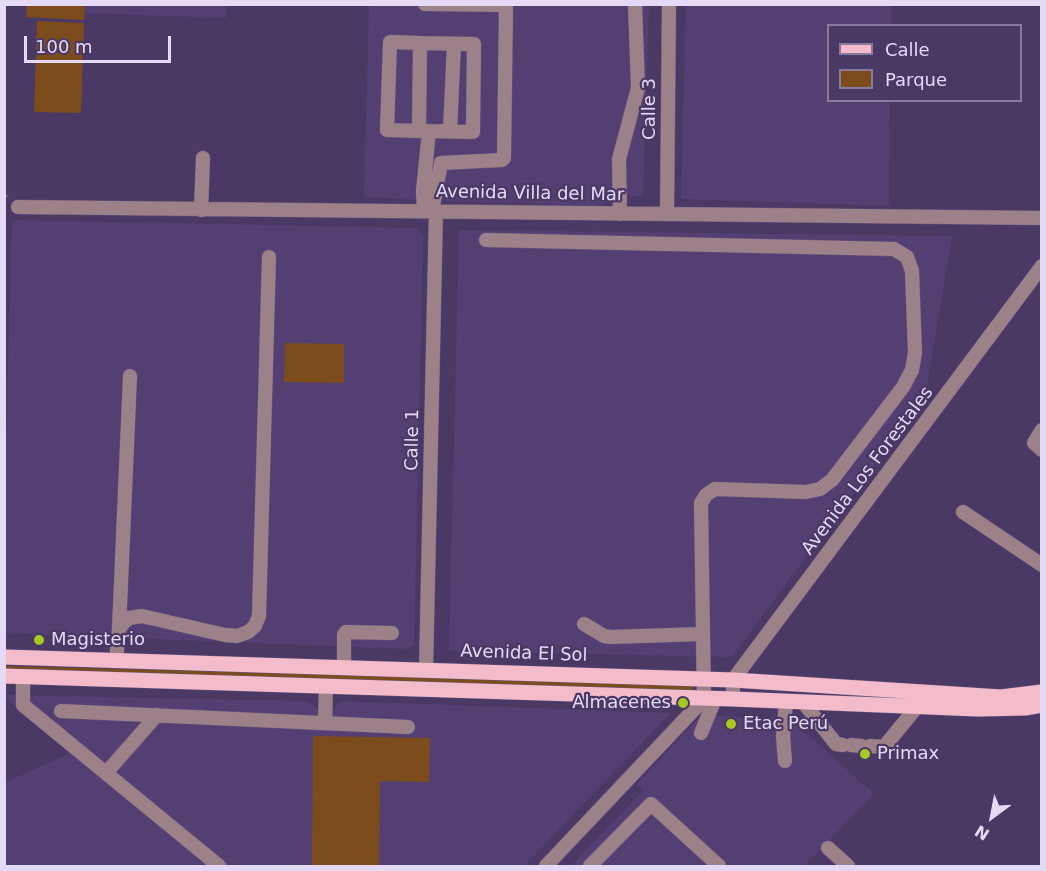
<!DOCTYPE html>
<meta charset="utf-8">
<style>
body{margin:0}
#map{position:relative;width:1046px;height:871px;overflow:hidden;background:#4a3865;font-family:"DejaVu Sans",sans-serif}
canvas{display:block}
.frame{position:absolute;inset:0;border:6px solid #e4daf6;pointer-events:none}
.legend{position:absolute;left:827px;top:24px;width:195px;height:78px;box-sizing:border-box;background:#4a3865;border:2px solid #88799f;margin:0;padding:8px 10px;list-style:none;font-size:18px;color:#e4daf6}
.legend li{display:flex;align-items:center;gap:12px;height:30px}
.legend b{width:30px;border:2px solid #88799f}
.north{position:absolute;left:962px;top:787px;width:60px;height:60px;-webkit-text-stroke:4px #4a3865;paint-order:stroke;rotate:212deg;font-size:16px;font-weight:700;line-height:24px;text-align:center;color:#e4daf6}
.north::after{content:'';display:block;margin:auto;width:21px;height:27px;background:#e4daf6;clip-path:polygon(50% 0,100% 100%,50% 72%,0 100%)}
.scale{position:absolute;left:24px;top:36px;width:147px;height:27px;box-sizing:border-box;border:3px solid #e4daf6;border-top:0;padding-left:8px;font-size:18px;line-height:21px;white-space:nowrap;color:#e4daf6;-webkit-text-stroke:4px #4a3865;paint-order:stroke}
</style>
<div id="map">
<canvas width="1046" height="871"></canvas>
<div class="frame"></div>
<ul class="legend">
<li><b style="height:8px;background:#f4bccb"></b>Calle</li>
<li><b style="height:16px;background:#7d4c1d"></b>Parque</li>
</ul>
<div class="north">N</div>
<div class="scale">100 m</div>
</div>
<script>
const g = document.querySelector('canvas').getContext('2d');
g.lineJoin = 'round';
function fillPath(path, color) { g.fillStyle = color; g.fill(path, 'evenodd'); }
const poly = rows => new Path2D(rows.map(r => 'M' + r).join(''));
function trace(path, color, width, dash) { g.strokeStyle = color; g.lineWidth = width; g.lineCap = dash ? 'butt' : 'round'; g.setLineDash(dash || []); g.stroke(path); }
function write(font, color, halo, rows, align = 'center') {
  g.font = font + ' "DejaVu Sans",sans-serif'; g.lineWidth = 4.5; g.setLineDash([]); g.textBaseline = 'middle'; g.strokeStyle = halo; g.fillStyle = color; for (const [text, x, y, turn = 0] of rows) {
    g.save(); g.translate(x, y); g.rotate((+turn || 0) * Math.PI / 180); g.textAlign = isNaN(turn) ? turn : align; if (halo) g.strokeText(text, 0, 0); g.fillText(text, 0, 0); g.restore();
  }
}
const built = poly([
 [85,5,226,5,226,18,85,13],
 [369,5,649,5,643,196,613,197,599,206,442,201,437,196,418,200,364,197],
 [686,5,891,5,891,25,828,26,828,100,890,101,889,206,681,199],
 [12,220,417,228,423,236,414,645,405,649,5,633,5,482],
 [459,230,952,236,925,396,732,657,449,651],
 [5,695,306,701,317,708,333,709,342,701,671,713,524,866,5,866,4,783,70,753,5,697],
 [704,712,717,716,789,718,874,794,804,866,571,866,643,790,637,784]
]);
const green = poly([
 [27,5,85,5,84,20,26,17],
 [37,21,84,23,81,113,34,112],
 [285,343,344,344,344,383,284,382],
 [5,666,692,684,694,688,690,691,5,673],
 [313,736,430,738,429,782,380,781,379,866,312,865]
]);
const path = poly([
 [4,194,10,199]
]);
const minor = poly([
 [425,4,503,5,506,8,504,158,502,160,441,163,432,211],
 [419,131,420,43,474,44,473,132,429,131,419,131,387,130,390,42,420,43],
 [450,131,454,44],
 [18,207,1042,218],
 [201,210,203,158],
 [424,211,423,191,429,131],
 [620,214,619,159,638,88,635,4],
 [667,214,669,4],
 [486,240,894,249,907,257,912,271,915,353,912,370,903,387,832,480,820,489,806,492,715,489,706,495,701,503,704,699,546,866],
 [1042,430,1034,443,1042,450],
 [963,512,1042,565],
 [584,624,604,636,611,637,702,634],
 [119,629,130,376],
 [116,661,119,629,123,623,129,618,142,616,225,635,237,636,248,632,255,626,259,616,269,257],
 [344,667,344,635,346,632,392,633],
 [426,670,436,211],
 [23,677,23,705,219,866],
 [733,699,733,680,1042,266],
 [803,702,836,744,843,745],
 [61,711,408,727],
 [325,723,326,686],
 [701,733,715,699],
 [851,745,861,746],
 [870,746,884,747,916,708],
 [785,761,783,736,786,702],
 [106,773,157,715],
 [828,848,848,866],
 [590,866,651,804,719,866]
]);
const major = poly([
 [4,657,733,680,1001,697,1042,692],
 [4,676,733,699,978,709,1025,708,1042,705]
]);
const markers = [
 [39,640,6,"#a6c820"],
 [683,703,6,"#a6c820"],
 [731,724,6,"#a6c820"],
 [865,754,6,"#a6c820"]
];
const streetNames = [
 ["Calle 3",650,109,-90],
 ["Avenida Villa del Mar",530,194,1],
 ["Calle 1",413,440,-89],
 ["Avenida Los Forestales",868,471,-53],
 ["Avenida El Sol",524,654,2]
];
const poiNames = [
 ["Magisterio",51,640],
 ["Almacenes",671,703,"right"],
 ["Etac Perú",743,724],
 ["Primax",877,754]
];
fillPath(built, '#543f73');
fillPath(green, '#7d4c1d');
trace(minor, '#66557f', 15);
trace(major, '#66557f', 16);
trace(path, '#83739a', 1.5, [4.5, 3]);
trace(minor, '#9c8188', 14);
trace(major, '#f4bccb', 15);
for (const [x, y, r, color] of markers) { const dot = new Path2D(); dot.arc(x, y, r, 0, 2 * Math.PI); g.fillStyle = color; g.fill(dot); trace(dot, '#4a3865', 2); }
write('18px', '#e4daf6', '#4a3865', streetNames);
write('18px', '#e4daf6', '#4a3865', poiNames, 'left');
</script>
